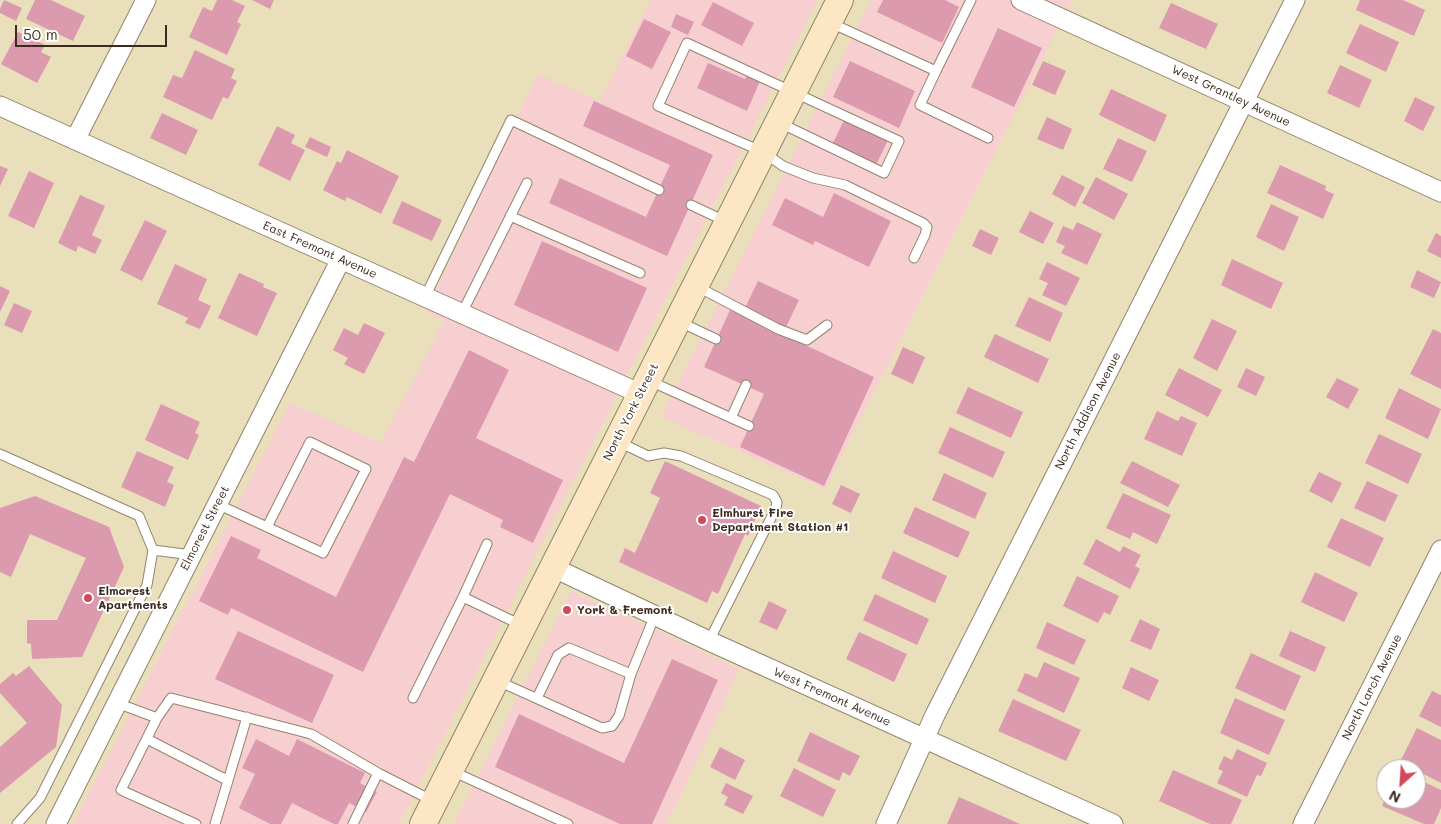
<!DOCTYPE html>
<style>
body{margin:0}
#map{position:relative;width:1441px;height:824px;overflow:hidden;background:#e9dfbb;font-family:Mali,sans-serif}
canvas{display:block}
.north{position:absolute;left:1376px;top:759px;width:50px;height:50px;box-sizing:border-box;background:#fff;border:1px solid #b1aaa5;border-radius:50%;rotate:206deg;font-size:14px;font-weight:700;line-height:20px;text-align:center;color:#3b2a1e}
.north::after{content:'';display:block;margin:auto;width:18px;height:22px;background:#d1495b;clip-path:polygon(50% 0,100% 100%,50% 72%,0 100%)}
.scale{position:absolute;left:15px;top:25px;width:152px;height:22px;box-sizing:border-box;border:2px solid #3b2a1e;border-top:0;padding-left:6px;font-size:15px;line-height:18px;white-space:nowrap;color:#3b2a1e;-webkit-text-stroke:4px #fff;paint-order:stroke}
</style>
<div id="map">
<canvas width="1441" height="824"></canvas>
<div class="north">N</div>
<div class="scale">50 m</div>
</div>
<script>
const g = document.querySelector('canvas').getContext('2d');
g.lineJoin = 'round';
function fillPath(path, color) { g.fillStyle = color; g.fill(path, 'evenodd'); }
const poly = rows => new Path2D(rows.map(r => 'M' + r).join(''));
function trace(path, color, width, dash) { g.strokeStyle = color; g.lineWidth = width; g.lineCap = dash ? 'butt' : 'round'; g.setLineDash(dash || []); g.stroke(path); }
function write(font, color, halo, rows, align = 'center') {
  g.font = font + ' Mali,sans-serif'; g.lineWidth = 4; g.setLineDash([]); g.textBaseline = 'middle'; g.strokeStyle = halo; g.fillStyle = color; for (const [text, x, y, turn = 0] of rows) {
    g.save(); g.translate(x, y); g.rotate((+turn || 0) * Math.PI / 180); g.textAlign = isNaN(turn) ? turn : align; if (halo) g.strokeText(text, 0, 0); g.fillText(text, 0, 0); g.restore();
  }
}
const built = poly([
 [651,0,818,0,399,824,73,824,290,403,381,443,444,321,426,312,538,74,600,102],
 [871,0,1072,0,825,489,661,417],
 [571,591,740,669,667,824,454,824]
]);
const building = poly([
 [4,0,22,8,16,21,0,13,0,9],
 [35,0,51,0,85,16,73,41,26,19],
 [217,0,232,0,245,6,237,22,241,24,227,55,189,37,203,7,212,11],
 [252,0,274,0,270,9],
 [883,0,945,0,959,7,942,43,877,12],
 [1360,0,1403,0,1425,10,1414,36,1356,10],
 [713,2,754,23,742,46,701,25],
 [1171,3,1218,24,1206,49,1159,28],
 [676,14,694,22,688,35,671,27],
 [644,19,671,32,652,69,626,56],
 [1360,24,1399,42,1386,72,1346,53],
 [998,28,1042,48,1014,107,971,87],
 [18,32,45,45,41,52,51,57,37,83,1,64],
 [195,50,235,69,231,78,237,81,228,99,223,97,212,120,163,97,173,75,182,78],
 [850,61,915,91,899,128,833,97],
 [1043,61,1066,71,1055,95,1032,85],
 [708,63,745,79,747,75,760,81,747,111,697,88],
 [1340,65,1372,80,1359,108,1327,93],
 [1111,89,1167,115,1155,142,1099,115],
 [1415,97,1435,107,1423,131,1404,121],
 [594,101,713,155,667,256,549,203,560,178,646,217,670,165,583,126],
 [162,113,198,130,186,155,150,138],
 [1047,117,1072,129,1063,150,1037,139],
 [845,118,888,140,876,165,833,143],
 [277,126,295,135,291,143,305,150,290,181,258,165],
 [310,137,331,147,327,157,305,147],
 [1118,138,1147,151,1132,182,1103,169],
 [347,150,399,176,381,214,347,197,345,201,323,190,337,161,341,163],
 [1280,165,1326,186,1325,190,1334,194,1323,219,1267,193],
 [0,166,8,169,0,186],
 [29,171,54,183,34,228,8,216],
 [1062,175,1085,187,1075,207,1052,194],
 [1096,177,1128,194,1114,220,1082,203],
 [834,193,891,221,869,267,815,241,813,245,772,225,785,198,823,217],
 [80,195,105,206,92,235,102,240,95,254,78,246,76,252,58,243],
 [402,201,442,220,432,241,392,223],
 [1271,204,1299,217,1284,251,1256,237],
 [1030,211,1054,223,1043,244,1019,232],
 [145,220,167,231,142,281,120,270],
 [1077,222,1102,234,1087,265,1061,253,1065,246,1056,242,1063,226,1073,230],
 [980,229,999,238,991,255,972,246],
 [1436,233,1441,236,1441,258,1427,251],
 [542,241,647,288,618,352,514,305],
 [1232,259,1283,283,1271,309,1221,285],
 [1047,262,1080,278,1066,306,1042,295,1048,283,1039,279],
 [175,264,207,279,198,300,211,306,200,329,185,323,188,318,157,304],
 [1417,270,1441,282,1434,298,1410,287],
 [239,273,264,284,263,287,277,293,257,336,218,318],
 [758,281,799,300,785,329,744,310],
 [0,286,10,291,0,312],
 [1029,297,1063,313,1050,342,1015,326],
 [14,303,32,311,22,333,4,325],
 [730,310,874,377,824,486,740,447,764,394,704,367],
 [1212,319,1237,331,1217,371,1193,358],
 [364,323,385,333,364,374,344,364,348,358,333,350,344,328,358,335],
 [1433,329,1441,333,1441,389,1410,374],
 [995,334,1049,359,1038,383,984,357],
 [903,347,925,357,913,384,891,374],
 [469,350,509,370,476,438,563,480,533,543,500,527,503,520,450,494,363,672,231,608,228,615,199,601,231,536,261,550,257,558,336,597,404,457,414,462],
 [1179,368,1222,390,1208,417,1165,395],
 [1246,368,1265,377,1256,396,1237,387],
 [1337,378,1359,389,1348,409,1326,397],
 [968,387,1023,412,1011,438,956,413],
 [1399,388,1441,409,1428,439,1385,418],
 [161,404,200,422,195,433,199,435,188,460,145,440],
 [1157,411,1178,421,1181,416,1197,423,1182,456,1144,439],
 [950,427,1005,452,993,478,938,453],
 [1379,434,1422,454,1408,484,1365,463],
 [137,451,174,467,167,482,174,485,165,507,121,487],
 [665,461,761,506,748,536,745,534,718,594,712,591,707,603,619,562,625,548,635,553,660,498,650,493],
 [1132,461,1180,485,1168,507,1120,483],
 [1319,472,1342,483,1332,503,1309,491],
 [944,473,987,493,975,519,932,500],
 [1367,481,1398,495,1385,522,1354,508],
 [841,485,860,494,851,513,832,504],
 [1123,493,1171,515,1157,544,1133,532,1130,539,1106,528],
 [35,496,109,527,124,567,82,657,32,659,31,644,27,643,27,620,57,620,86,558,30,534,11,577,0,572,0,508],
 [915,507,970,532,958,558,903,533],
 [1341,518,1384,538,1370,567,1327,547],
 [1096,539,1120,552,1123,546,1141,555,1135,566,1140,569,1130,589,1083,564],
 [893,551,947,576,935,603,881,578],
 [1315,572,1358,593,1344,622,1301,602],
 [1077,576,1119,596,1110,615,1104,612,1098,623,1063,606],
 [875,594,929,619,917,645,863,620],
 [769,601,787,610,777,630,759,622],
 [1140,619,1160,629,1151,650,1130,641],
 [1047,622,1086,640,1074,665,1036,648],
 [238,631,334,675,312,723,215,679],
 [1290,631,1326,647,1315,672,1279,656],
 [859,632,907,654,894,682,846,659],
 [1251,653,1301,676,1285,711,1235,688],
 [672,659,718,680,652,824,620,824,495,767,519,714,624,763],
 [1044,662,1080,678,1064,713,1017,691,1025,673,1037,678],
 [29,666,62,705,56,747,0,793,0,747,27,723,0,693,0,684,13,673,16,676],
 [1131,667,1159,680,1149,701,1122,688],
 [1432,691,1441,695,1441,727,1419,716],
 [1235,698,1285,720,1269,755,1220,733],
 [1013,699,1081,730,1066,761,998,731],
 [1417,728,1441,740,1441,783,1416,770,1416,769,1400,762],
 [810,732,860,756,850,776,843,772,839,781,797,761],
 [256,739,289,756,297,739,365,773,360,783,377,792,366,812,349,803,338,824,334,824,292,803,281,824,270,824,239,808,255,774,242,768],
 [720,747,745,760,735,780,710,767],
 [1237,749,1267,763,1261,776,1257,775,1247,797,1217,783,1223,771,1218,769,1224,756,1232,760],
 [794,768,836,790,823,817,780,796],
 [1173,770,1242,800,1231,824,1210,824,1159,801],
 [1416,778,1441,790,1441,808,1434,824,1424,824,1382,806,1385,799,1416,799],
 [726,783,753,796,743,814,724,805,728,797,721,793],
 [959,797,1020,824,947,824]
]);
const lane = poly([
 [831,23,936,71,971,0],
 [936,71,920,105,988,138],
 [780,123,884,173,899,141,687,43,658,106,763,152,783,166,813,178,845,185,923,223,927,227,925,235,914,258],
 [691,205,725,221],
 [510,216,640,273],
 [698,287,778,329,807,340,827,325],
 [425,297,511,120,659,190],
 [462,313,527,183],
 [680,322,716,339],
 [650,381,749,426],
 [731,418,746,385],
 [619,442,648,456,664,453,681,456,773,495,777,502,776,508,709,641],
 [0,454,139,516,153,550,147,585,40,798,17,824],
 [217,504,267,527,323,553,366,469,310,442,267,527],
 [153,550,192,555],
 [463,597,487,544],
 [498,681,602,728,612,726,619,716,631,674,655,615],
 [413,698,463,597,521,625],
 [537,698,558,655,569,648,631,674],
 [117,703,157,718],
 [147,739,227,780],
 [452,771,568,824],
 [196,824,121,790,157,718,171,698,311,734,378,773],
 [215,824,247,717],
 [353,824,378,773,433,801]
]);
const street = poly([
 [1021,0,1441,192],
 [0,106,641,394],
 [75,140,146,0],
 [552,567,709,641,1113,824],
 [56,824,341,259],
 [886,824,935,715,1295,0],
 [1303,824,1441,550]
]);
const secondary = poly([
 [423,824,840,0]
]);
const markers = [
 [702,520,5,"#d1495b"],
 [88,598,5,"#d1495b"],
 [567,610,5,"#d1495b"]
];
const streetNames = [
 ["West Grantley Avenue",1231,96,25],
 ["East Fremont Avenue",320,250,24],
 ["North Addison Avenue",1088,411,-63],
 ["North York Street",631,412,-63],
 ["Elmcrest Street",205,528,-63],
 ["North Larch Avenue",1372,687,-63],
 ["West Fremont Avenue",832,697,24]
];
const poiNames = [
 ["Elmhurst Fire",712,513],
 ["Department Station #1",712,527],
 ["Elmcrest",98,591],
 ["Apartments",98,605],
 ["York & Fremont",577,610]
];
fillPath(built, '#f7cfd1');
fillPath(building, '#dc9aaf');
trace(lane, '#92846c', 11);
trace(street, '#92846c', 21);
trace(secondary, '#92846c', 28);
trace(lane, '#fff', 9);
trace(street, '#fff', 19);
trace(secondary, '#fce6c4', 26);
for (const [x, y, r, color] of markers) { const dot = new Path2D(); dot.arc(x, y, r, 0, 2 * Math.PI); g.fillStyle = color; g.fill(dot); trace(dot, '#fff', 2); }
write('12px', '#3b2a1e', '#fff', streetNames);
write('bold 12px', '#3b2a1e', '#fff', poiNames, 'left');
</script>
